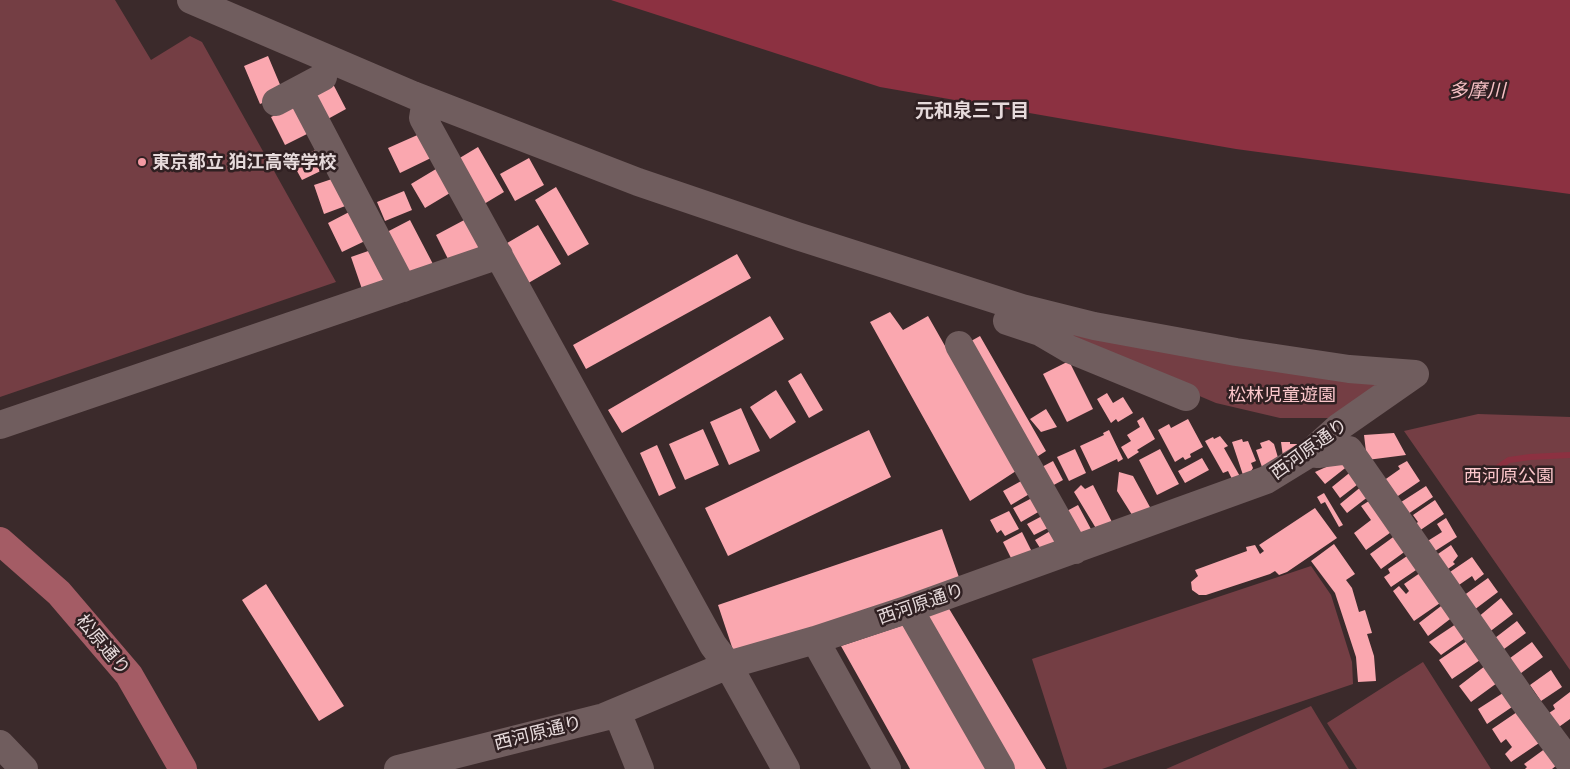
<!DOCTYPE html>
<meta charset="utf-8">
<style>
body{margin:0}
canvas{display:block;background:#3b2a2b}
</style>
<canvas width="1570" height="769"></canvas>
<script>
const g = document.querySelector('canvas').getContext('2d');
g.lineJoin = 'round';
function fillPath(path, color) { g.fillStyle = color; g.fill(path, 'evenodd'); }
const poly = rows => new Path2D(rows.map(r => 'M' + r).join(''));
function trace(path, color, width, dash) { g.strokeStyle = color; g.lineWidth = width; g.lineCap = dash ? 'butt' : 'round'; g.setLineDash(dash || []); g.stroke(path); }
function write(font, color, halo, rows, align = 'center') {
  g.font = font + ' "Golos Text","Noto Sans JP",sans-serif'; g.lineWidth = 5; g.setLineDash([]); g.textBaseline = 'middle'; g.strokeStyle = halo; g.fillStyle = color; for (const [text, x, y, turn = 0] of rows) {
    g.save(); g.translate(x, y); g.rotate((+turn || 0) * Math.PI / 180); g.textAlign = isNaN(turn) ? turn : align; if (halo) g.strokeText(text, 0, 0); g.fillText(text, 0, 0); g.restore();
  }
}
const green = poly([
 [0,0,115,0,151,60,190,36,202,42,336,282,0,397],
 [1051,325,1390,381,1331,418,1280,418,1216,403,1133,368],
 [1478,414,1570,417,1570,670,1404,431],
 [1311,566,1331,595,1352,662,1353,684,1102,769,1067,769,1032,659],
 [1423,662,1491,769,1357,769,1327,723],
 [1311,706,1349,769,1166,769]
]);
const water = poly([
 [611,0,1570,0,1570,194,1236,149,880,87]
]);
const stream = poly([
 [1474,476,1494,470,1509,460,1530,457,1570,455]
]);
const building = poly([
 [268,56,284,94,260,104,244,66],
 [333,84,346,109,326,120,312,95],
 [296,105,309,133,285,145,271,117],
 [422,133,433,157,400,173,388,148],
 [478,147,504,192,484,204,458,159],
 [319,148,329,167,302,180,292,162],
 [529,158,544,185,515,201,500,174],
 [441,166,455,190,425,208,411,184],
 [338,177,348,205,324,214,314,185],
 [556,187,589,244,568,256,535,200],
 [404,191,412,210,385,221,377,202],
 [353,210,367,240,342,252,328,223],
 [468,218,483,245,450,263,436,235],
 [410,220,434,266,409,279,385,233],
 [538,225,561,264,525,285,502,246],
 [374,249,385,281,362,289,351,257],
 [737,254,751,278,586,369,573,345],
 [890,312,903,330,928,316,1016,471,970,501,870,322],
 [770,316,784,339,622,433,608,410],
 [980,336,1046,451,1032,460,964,345],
 [1069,361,1093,409,1067,422,1043,374],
 [801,373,823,410,809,418,788,381],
 [776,390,796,422,770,439,750,407],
 [1107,393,1113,403,1123,397,1133,413,1118,422,1116,419,1111,423,1097,399],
 [741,408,760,451,729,465,710,422],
 [1046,409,1057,427,1041,432,1030,419],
 [1143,417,1155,439,1137,450,1139,452,1128,459,1121,447,1131,441,1127,435,1140,427,1137,421],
 [1188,419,1203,447,1190,454,1191,457,1185,460,1183,457,1175,462,1158,430,1169,424,1171,428],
 [703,429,719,465,685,480,669,444],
 [869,430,891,477,728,556,705,508],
 [1109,430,1123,459,1118,462,1117,459,1092,471,1080,446,1104,435,1103,433],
 [1394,433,1406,455,1367,460,1364,435],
 [1220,436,1228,446,1224,448,1242,480,1234,483,1228,471,1223,473,1205,441,1213,437,1214,439],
 [1242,439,1243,442,1248,441,1256,461,1251,463,1253,468,1250,473,1243,475,1232,442],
 [1269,440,1274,444,1279,461,1262,467,1256,450,1262,448,1260,443],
 [1281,442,1290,442,1290,444,1297,444,1297,451,1283,457],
 [657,445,676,488,659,496,640,453],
 [1075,449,1086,473,1069,481,1057,457],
 [1160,449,1179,484,1157,495,1139,460],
 [1202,458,1209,470,1185,483,1178,471],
 [1344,459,1349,465,1325,484,1315,472],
 [1053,461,1063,480,1050,487,1040,468],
 [1407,461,1420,481,1395,498,1383,481,1400,469,1398,466],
 [1353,470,1362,481,1340,498,1332,487],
 [1119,472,1133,476,1151,509,1134,518,1117,491],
 [1023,480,1031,493,1011,505,1003,491],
 [1081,485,1085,489,1093,485,1113,524,1097,530,1074,492],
 [1362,486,1369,496,1347,513,1340,504],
 [1426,486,1433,497,1405,516,1398,504],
 [1324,493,1343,525,1339,527,1325,502,1321,504,1317,497],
 [1032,498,1040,511,1021,522,1013,508],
 [1372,499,1394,530,1366,550,1354,533,1371,520,1361,506],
 [1435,500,1444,514,1419,531,1414,525,1418,522,1413,515],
 [1078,505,1092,531,1080,538,1065,512],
 [1315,508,1337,538,1287,572,1279,575,1275,571,1270,574,1206,595,1199,595,1192,590,1191,582,1198,576,1195,570,1247,551,1246,547,1255,545,1260,554,1264,551,1259,545],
 [1009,511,1019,529,1005,536,1001,530,997,533,990,520],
 [1044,515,1050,527,1034,535,1027,524],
 [1446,518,1457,537,1432,553,1426,542,1442,532,1437,524],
 [942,529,961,583,736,659,718,605],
 [1052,530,1059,543,1042,551,1035,540],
 [1022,532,1032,552,1013,562,1003,542],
 [1396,535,1407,550,1381,569,1370,554],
 [1334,544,1355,574,1346,580,1352,588,1359,612,1365,610,1372,633,1367,634,1374,656,1376,681,1358,682,1356,657,1335,593,1311,561],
 [1451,545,1458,556,1453,562,1455,564,1445,571,1435,556],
 [1410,554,1419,568,1391,587,1384,577,1390,573,1388,569],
 [1472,557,1484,574,1475,581,1472,576,1456,587,1447,574],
 [1420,573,1443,601,1414,621,1393,591,1399,586,1406,594,1409,591,1404,584],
 [1488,578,1498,592,1474,610,1463,596],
 [266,584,344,706,319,721,242,600],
 [1501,598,1513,614,1488,633,1477,618],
 [945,602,1046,769,1010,769,920,616],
 [1445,603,1454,616,1428,636,1419,623],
 [1517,621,1526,633,1504,649,1495,638],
 [1459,622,1468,636,1441,655,1429,642],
 [904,625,990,769,910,769,841,646],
 [1470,639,1483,658,1452,679,1439,660],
 [1532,642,1543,657,1517,676,1506,661],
 [1485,666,1497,683,1471,702,1459,686],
 [1551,670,1562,687,1541,701,1530,685],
 [1570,692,1570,719,1556,729,1546,715,1555,709,1553,705],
 [1503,693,1512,707,1487,724,1478,709],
 [1517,712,1542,741,1511,762,1505,754,1512,747,1506,739,1501,743,1492,729],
 [1546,748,1558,764,1552,769,1525,769,1527,767,1524,764]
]);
const minor = poly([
 [191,0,413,95,638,182,797,236,1022,308,1094,326,1236,352,1349,369,1415,374],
 [299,90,403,288],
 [426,100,423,118,713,645,728,665,786,769],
 [276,102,323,77],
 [1007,321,1040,332,1069,349,1186,397],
 [959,345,1075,550],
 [0,425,499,255],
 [1310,453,1318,454,1349,450,1523,700,1570,763],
 [909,609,1001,769],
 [815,640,887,769],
 [617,712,640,769],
 [0,744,24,769],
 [398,769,604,717,728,665,815,640,909,609,1266,480,1310,453,1339,427,1415,374]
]);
const major = poly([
 [0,541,59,593,129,675,183,769]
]);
const markers = [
 [142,162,5,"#f49aa3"]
];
const poiNames = [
 ["東京都立 狛江高等学校",152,162]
];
const parkNames = [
 ["松林児童遊園",1282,395],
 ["西河原公園",1509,476]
];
const streetNames = [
 ["西河原通り",1309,449,-36],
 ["西河原通り",921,604,-19],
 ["松原通り",103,645,50],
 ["西河原通り",538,733,-14]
];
const waterNames = [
 ["多摩川",1477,91]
];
const neighbourhoodNames = [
 ["元和泉三丁目",972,111]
];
fillPath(green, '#743e44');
fillPath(water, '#8c3141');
trace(stream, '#8c3141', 6);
fillPath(building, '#faa7af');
trace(minor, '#705d5e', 28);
trace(major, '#a45c65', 28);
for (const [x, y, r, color] of markers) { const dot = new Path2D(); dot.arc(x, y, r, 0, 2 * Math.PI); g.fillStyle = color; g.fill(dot); trace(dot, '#302022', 2); }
write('bold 18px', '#e6dadb', '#302022', poiNames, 'left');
write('18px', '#fcc7cb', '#302022', parkNames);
write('18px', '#e6dadb', '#302022', streetNames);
write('italic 19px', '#f7c1c5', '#302022', waterNames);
write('bold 19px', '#e6dadb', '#302022', neighbourhoodNames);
</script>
